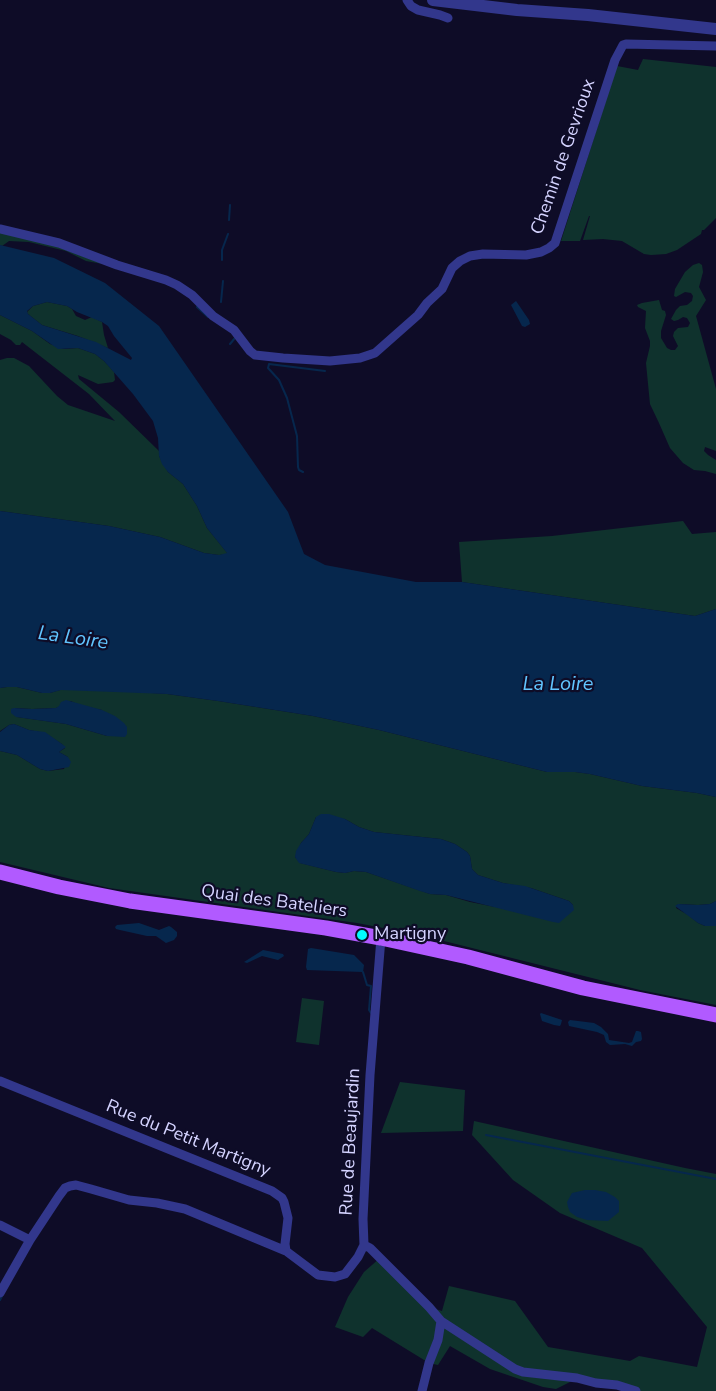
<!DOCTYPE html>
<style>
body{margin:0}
canvas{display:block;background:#0e0c27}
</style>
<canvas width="716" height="1391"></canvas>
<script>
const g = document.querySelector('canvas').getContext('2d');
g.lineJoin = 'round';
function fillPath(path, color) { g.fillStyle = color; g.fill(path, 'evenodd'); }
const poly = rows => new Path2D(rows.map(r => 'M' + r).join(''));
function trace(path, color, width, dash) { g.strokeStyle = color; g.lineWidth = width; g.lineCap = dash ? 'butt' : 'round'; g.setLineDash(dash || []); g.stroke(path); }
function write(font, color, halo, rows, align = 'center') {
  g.font = font + ' "Nunito Sans",sans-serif'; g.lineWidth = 4.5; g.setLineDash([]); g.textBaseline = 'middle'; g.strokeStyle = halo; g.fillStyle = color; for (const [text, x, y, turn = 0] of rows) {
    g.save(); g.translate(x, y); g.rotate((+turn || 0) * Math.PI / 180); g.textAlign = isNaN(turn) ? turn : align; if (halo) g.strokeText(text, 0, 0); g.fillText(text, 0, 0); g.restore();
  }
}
const green = poly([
 [643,59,716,67,716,218,704,230,702,230,701,234,677,250,666,254,651,255,644,254,622,241,603,239,583,240,590,216,589,216,580,241,561,241,617,66,638,70],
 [0,232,45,242,103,264,86,261,66,251,29,242,9,241,2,246,0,245],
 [699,263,702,265,703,272,699,287,706,300,696,316,716,389,716,451,705,447,704,451,708,455,716,460,716,474,705,471,694,470,683,463,670,448,659,423,650,404,646,363,650,346,650,341,645,328,646,311,638,307,637,305,642,303,659,300,662,310,665,311,666,315,661,331,661,338,667,348,671,350,675,350,678,346,673,336,674,332,678,328,688,327,690,323,687,318,683,317,678,320,674,321,671,319,676,310,680,306,687,305,692,301,693,296,691,293,685,292,676,297,674,296,675,289,685,272,693,265],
 [47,302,67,306,72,309,76,316,85,320,92,317,102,322,104,335,108,348,78,336,42,325,28,314,27,312,33,306],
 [0,315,32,331,50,344,64,349,78,348,95,354,104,361,114,372,115,380,113,382,98,384,78,375,79,379,119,412,159,451,159,456,168,472,183,484,197,506,207,528,228,554,219,555,204,553,160,537,109,526,0,511,0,360,7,358,14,358,29,366,57,396,68,405,115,421,89,394,22,342,20,345,16,345,11,340,0,334],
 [683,521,692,534,716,532,716,609,695,616,462,582,459,542,552,536],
 [7,687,17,687,42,693,50,693,60,690,103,690,167,694,218,701,313,716,379,730,547,772,575,772,590,774,642,786,697,793,716,797,716,901,710,904,698,905,678,904,676,908,688,915,698,923,705,926,716,926,716,1005,640,990,420,935,357,923,109,888,0,862,0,751,17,755,40,769,48,771,64,769,68,757,59,752,65,748,62,744,45,733,29,730,14,724,9,725,0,731,0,688],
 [71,701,78,705,102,710,107,736,66,724,17,717,14,708,32,709,56,708],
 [316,817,345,819,359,827,374,832,441,839,455,844,467,852,470,856,472,869,478,875,503,883,531,888,569,901,573,905,495,907,470,902,446,895,430,894,366,872,354,871,345,873,336,872,300,863,295,857,301,843,309,834],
 [302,998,324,1001,319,1045,296,1042],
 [400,1082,465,1090,463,1131,381,1133],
 [474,1121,685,1168,716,1174,716,1391,636,1391,578,1378,556,1389,543,1387,490,1369,450,1346,438,1365,429,1363,372,1328,363,1337,335,1327,348,1297,364,1272,380,1258,429,1307,442,1311,449,1286,515,1301,548,1347,630,1361,639,1356,697,1367,707,1327,642,1248,560,1213,513,1180,472,1135]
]);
const water = poly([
 [0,245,54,258,105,283,159,326,288,512,304,554,325,565,416,582,462,582,695,616,716,609,716,797,697,793,642,786,590,774,575,772,547,772,379,730,313,716,218,701,167,694,61,690,50,693,42,693,17,687,7,687,0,688,0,511,109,526,160,537,204,553,219,555,227,553,207,528,197,506,183,484,168,472,162,464,159,456,158,438,153,421,133,394,104,361,95,354,78,348,58,349,32,331,0,315],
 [47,302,67,306,77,312,102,322,108,326,114,336,132,358,131,360,96,342,42,325,28,314,27,311,33,306],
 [516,301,529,320,530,324,525,327,522,326,511,305],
 [66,700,102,710,115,716,124,723,127,727,127,734,125,737,107,736,66,724,16,717,11,713,11,709,14,708,32,709,56,708,59,706,61,702],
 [14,724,29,730,45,732,62,744,66,747,59,752,68,757,71,762,69,767,48,771,40,769,17,755,0,751,0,732,9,725],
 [321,814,329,814,345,819,359,827,374,832,441,839,455,844,467,852,470,856,472,869,478,875,503,883,525,886,569,901,573,905,574,910,559,923,553,922,446,895,430,894,420,891,366,872,354,871,345,873,336,872,299,863,295,857,296,851,301,843,309,834,316,817],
 [716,901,716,926,705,926,698,923,675,906,678,904,698,905,710,904],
 [139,923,159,930,169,926,171,927,177,932,177,936,174,940,166,943,156,936,147,936,120,930,116,929,115,927,117,925],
 [311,948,354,955,364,965,363,972,307,970,306,967,308,949],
 [263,950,283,954,284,956,278,960,262,956,247,963,244,962],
 [541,1013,562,1020,561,1024,560,1026,554,1025,542,1021,540,1014],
 [570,1020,594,1023,601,1027,608,1034,609,1040,629,1043,632,1042,636,1031,638,1031,641,1032,642,1039,641,1041,636,1042,632,1046,625,1044,610,1045,606,1042,604,1035,597,1032,569,1026,568,1022],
 [585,1190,595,1190,606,1192,615,1197,619,1201,619,1212,608,1221,587,1220,577,1217,570,1212,568,1207,567,1202,572,1193]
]);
const stream = poly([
 [229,220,230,205],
 [222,260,222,250,228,234],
 [221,302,223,281],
 [197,307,208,317],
 [230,344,235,338],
 [303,472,299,470,298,467,297,436,287,398,279,380,268,368,269,364,325,371],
 [363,972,367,985,371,986,369,1010,371,1013],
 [486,1135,716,1179],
 [0,1300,3,1294]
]);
const minor = poly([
 [407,0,411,6,418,10,440,15,448,18],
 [0,229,59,243,117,265,166,280,177,285,192,295,213,316,234,330,250,351,255,355,283,358,330,361,360,358,375,353,418,315,427,303,442,289,452,268,460,261,470,256,483,254,526,255,541,252,549,248,555,243,615,60,623,45,626,44,716,46],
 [0,1081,272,1191,282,1198,284,1202,288,1218,285,1244,286,1251,185,1209,157,1203,129,1200,91,1189,76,1185,70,1186,65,1188,59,1196,30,1240,0,1293],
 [0,1225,30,1240],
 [364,1245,370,1248,429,1307,441,1321,438,1340,429,1363,422,1391],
 [286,1251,318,1275,335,1277,345,1274,358,1257,364,1245,363,1219,370,1075,381,938],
 [441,1321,515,1369,523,1372,577,1378,596,1383,617,1385,636,1391]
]);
const tertiary = poly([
 [433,0,517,10,588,15,716,29]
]);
const primary = poly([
 [0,872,59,887,130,901,326,928,381,938,468,957,583,988,716,1015]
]);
const markers = [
 [362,935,6,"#00fdfe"]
];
const streetNames = [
 ["Chemin de Gevrioux",564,157,-71],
 ["Quai des Bateliers",274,902,8],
 ["Rue du Petit Martigny",188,1139,22],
 ["Rue de Beaujardin",351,1142,-87]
];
const poiNames = [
 ["Martigny",374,935]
];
const waterNames = [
 ["La Loire",73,639,8],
 ["La Loire",558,685]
];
fillPath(green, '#0f322d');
fillPath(water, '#06274d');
trace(stream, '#06274d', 2);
trace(minor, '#32378c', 9);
trace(tertiary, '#32378c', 12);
trace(primary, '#b15aff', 15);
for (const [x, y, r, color] of markers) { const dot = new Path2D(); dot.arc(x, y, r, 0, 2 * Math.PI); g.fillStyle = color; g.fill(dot); trace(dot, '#0e0c27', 2); }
write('18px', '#d4d3ff', '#0e0c27', streetNames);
write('18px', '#d4d3ff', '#0e0c27', poiNames, 'left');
write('italic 20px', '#61c5ff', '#0e0c27', waterNames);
</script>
